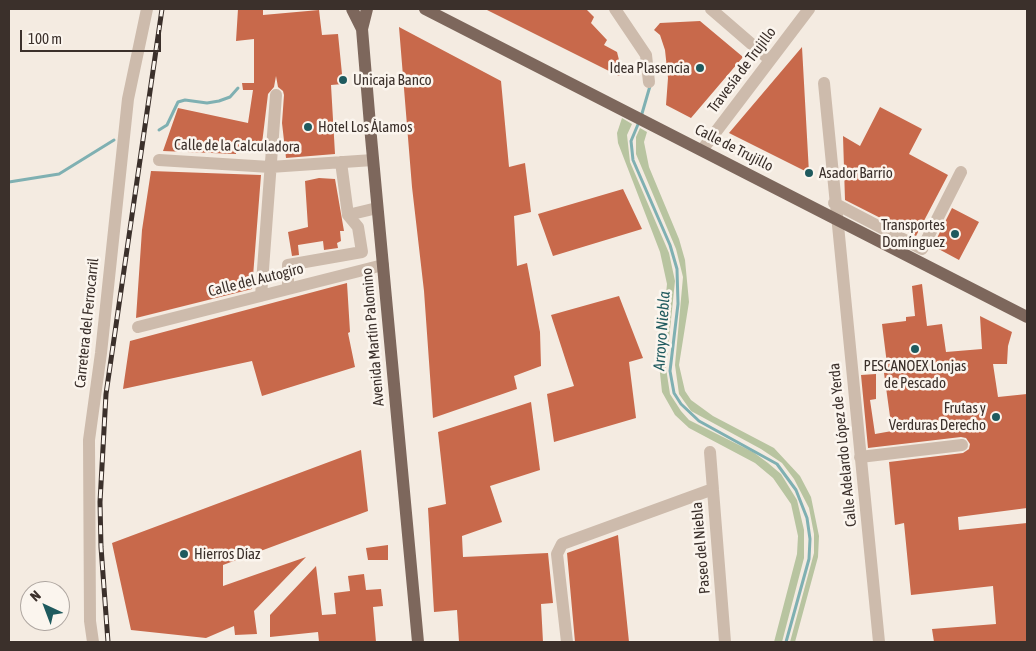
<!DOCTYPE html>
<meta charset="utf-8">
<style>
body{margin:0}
#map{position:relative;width:1036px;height:651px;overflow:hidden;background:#f4ebe1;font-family:"Asap Condensed",sans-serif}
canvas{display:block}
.frame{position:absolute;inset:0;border:10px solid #3b302b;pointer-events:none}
.north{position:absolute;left:20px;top:581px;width:50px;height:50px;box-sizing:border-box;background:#fbf5ee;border:1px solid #aea6a0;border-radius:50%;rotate:317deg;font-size:14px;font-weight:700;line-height:20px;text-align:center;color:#3b302b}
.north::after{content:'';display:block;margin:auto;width:18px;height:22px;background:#1f5a5e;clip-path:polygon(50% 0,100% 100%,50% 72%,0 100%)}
.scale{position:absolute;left:20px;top:30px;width:141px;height:22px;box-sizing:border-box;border:2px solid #3b302b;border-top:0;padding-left:6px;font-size:15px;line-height:18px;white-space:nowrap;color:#3b302b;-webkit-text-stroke:4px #fbf5ee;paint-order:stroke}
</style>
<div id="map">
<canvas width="1036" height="651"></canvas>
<div class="frame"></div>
<div class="north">N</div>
<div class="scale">100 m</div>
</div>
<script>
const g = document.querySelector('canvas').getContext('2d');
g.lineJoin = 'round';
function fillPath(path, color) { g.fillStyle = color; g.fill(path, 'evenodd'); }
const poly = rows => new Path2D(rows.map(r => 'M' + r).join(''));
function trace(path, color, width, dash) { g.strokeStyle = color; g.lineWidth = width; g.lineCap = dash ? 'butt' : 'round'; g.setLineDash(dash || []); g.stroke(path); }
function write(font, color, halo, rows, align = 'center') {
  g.font = font + ' "Asap Condensed",sans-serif'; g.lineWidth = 5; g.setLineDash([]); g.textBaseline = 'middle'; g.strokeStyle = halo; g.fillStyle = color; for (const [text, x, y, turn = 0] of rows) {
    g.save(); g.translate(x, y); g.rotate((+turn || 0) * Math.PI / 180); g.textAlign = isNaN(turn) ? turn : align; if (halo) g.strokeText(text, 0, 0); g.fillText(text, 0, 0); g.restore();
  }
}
const green = poly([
 [622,118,632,124,627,135,630,162,669,253,675,281,666,368,670,394,681,411,689,420,753,452,768,463,781,474,797,500,804,530,804,558,782,642,774,642,797,554,798,536,791,504,773,478,755,463,689,428,675,415,662,392,659,364,667,284,660,252,618,143,617,133],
 [640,128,647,132,644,142,649,167,679,239,685,260,689,302,679,365,685,391,691,400,713,416,774,448,800,476,811,497,819,536,818,557,795,642,790,642,814,553,814,534,809,508,794,479,782,463,761,449,691,411,679,394,675,365,683,277,676,249,636,154,636,137]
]);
const stream = poly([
 [641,117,650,86],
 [639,122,631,141,633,160,670,245,677,269,678,304,670,371,674,393,681,404,699,421,777,464,796,490,807,518,810,539,809,559,786,642],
 [159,130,167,125,178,102,185,100,207,103,219,101,230,97,238,88],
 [9,182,59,174,114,140]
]);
const building = poly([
 [238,9,263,9,263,15,319,10,322,35,338,34,343,84,331,85,335,154,286,158,282,123,284,95,283,91,278,87,276,76,274,87,268,94,261,152,236,147,236,154,163,151,178,108,248,123,253,90,243,90,242,83,254,83,254,39,236,41],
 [485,9,586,9,594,17,591,23,607,40,604,45,617,52,622,72,619,76],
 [700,21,743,57,691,118,666,105,668,78,665,50,660,35,654,30,660,23],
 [399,27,501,81,509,167,525,163,531,212,514,216,517,266,527,263,540,332,541,366,514,376,517,389,433,418,424,291,412,187],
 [802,47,809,173,729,133],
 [880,107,922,129,909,154,948,175,916,236,845,200,843,136,860,146],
 [151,171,261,175,252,289,136,318,142,230],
 [319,178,335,179,344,231,340,231,341,241,337,243,338,248,324,250,323,241,298,245,299,255,292,256,288,232,308,227,305,181],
 [623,189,642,229,553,256,538,214],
 [952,208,979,222,959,260,933,246],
 [347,283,350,332,348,333,355,367,262,396,252,361,123,389,130,341],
 [922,284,927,326,942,324,946,352,982,349,980,316,1012,332,1008,346,1007,364,993,364,998,397,1027,394,1027,508,958,517,959,530,1027,523,1027,642,934,642,932,629,996,624,993,586,911,595,904,523,895,525,889,462,963,453,969,449,970,444,966,438,961,437,868,448,861,375,876,374,876,399,870,400,875,434,892,431,884,373,888,372,882,324,906,321,906,317,915,316,912,286],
 [619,296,643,358,629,362,636,418,554,442,547,394,574,386,551,315],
 [531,402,540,470,490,486,502,522,462,536,463,557,548,553,553,603,541,604,543,642,459,642,457,610,434,612,428,508,446,504,438,432],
 [361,450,368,511,223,565,223,586,306,557,254,611,257,634,235,635,234,626,206,638,131,630,112,543],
 [618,535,629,642,575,642,567,553],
 [388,545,388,560,368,560,366,548],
 [316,566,322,615,336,614,334,593,350,591,348,576,364,574,366,590,381,589,383,606,373,607,376,642,319,642,318,632,270,637,270,615]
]);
const minor = poly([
 [615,9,646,55,649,82],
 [711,9,770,60],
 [824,83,879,642],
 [702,150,809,9],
 [159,160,270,167,373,160],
 [341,162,348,215],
 [834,203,922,249,961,172],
 [288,288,288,265,362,252,358,227,348,215,377,208],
 [261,296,276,95],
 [138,327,383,265],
 [710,452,725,642],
 [860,457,962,445],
 [93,642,90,621,89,440,101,353,128,99,147,9],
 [567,642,557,554,562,544,713,489]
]);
const major = poly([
 [352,9,362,29],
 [367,9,362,29,371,137,418,642],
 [425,9,1027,317]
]);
const rail = poly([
 [108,642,101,547,100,502,106,394,162,9]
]);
const markers = [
 [700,68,5,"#1f5a5e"],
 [343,80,5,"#1f5a5e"],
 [308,127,5,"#1f5a5e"],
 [809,173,5,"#1f5a5e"],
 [955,234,5,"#1f5a5e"],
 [915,349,5,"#1f5a5e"],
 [996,417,5,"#1f5a5e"],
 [184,554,5,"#1f5a5e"]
];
const poiNames = [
 ["Idea Plasencia",690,68,"right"],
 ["Unicaja Banco",353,80],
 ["Hotel Los Álamos",318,127],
 ["Asador Barrio",819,173],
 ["Transportes",945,225,"right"],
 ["Domínguez",945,242,"right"],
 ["PESCANOEX Lonjas",915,366,"center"],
 ["de Pescado",915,383,"center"],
 ["Frutas y",986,408,"right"],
 ["Verduras Derecho",986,425,"right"],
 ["Hierros Díaz",194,554]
];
const streetNames = [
 ["Travesía de Trujillo",742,70,-53],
 ["Calle de la Calculadora",237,146,1],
 ["Calle de Trujillo",734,148,27],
 ["Calle del Autogiro",256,280,-14],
 ["Carretera del Ferrocarril",87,323,-84],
 ["Avenida Martín Palomino",373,337,-95],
 ["Calle Adelardo López de Yerda",843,445,-96],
 ["Paseo del Niebla",701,548,-95]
];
const waterNames = [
 ["Arroyo Niebla",662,331,-86]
];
fillPath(green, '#b8c4a0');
trace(stream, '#7fb0b2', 3);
fillPath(building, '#c8694b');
trace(minor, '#cdbbac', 12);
trace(major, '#7d675c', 12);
trace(rail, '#3b302b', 5);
trace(rail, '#fbf5ee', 3, [9]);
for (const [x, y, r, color] of markers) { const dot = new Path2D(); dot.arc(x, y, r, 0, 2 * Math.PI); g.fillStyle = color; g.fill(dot); trace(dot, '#fbf5ee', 2); }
write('15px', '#3b302b', '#fbf5ee', poiNames, 'left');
write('15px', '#3b302b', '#fbf5ee', streetNames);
write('italic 16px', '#1f5a5e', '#fbf5ee', waterNames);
</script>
